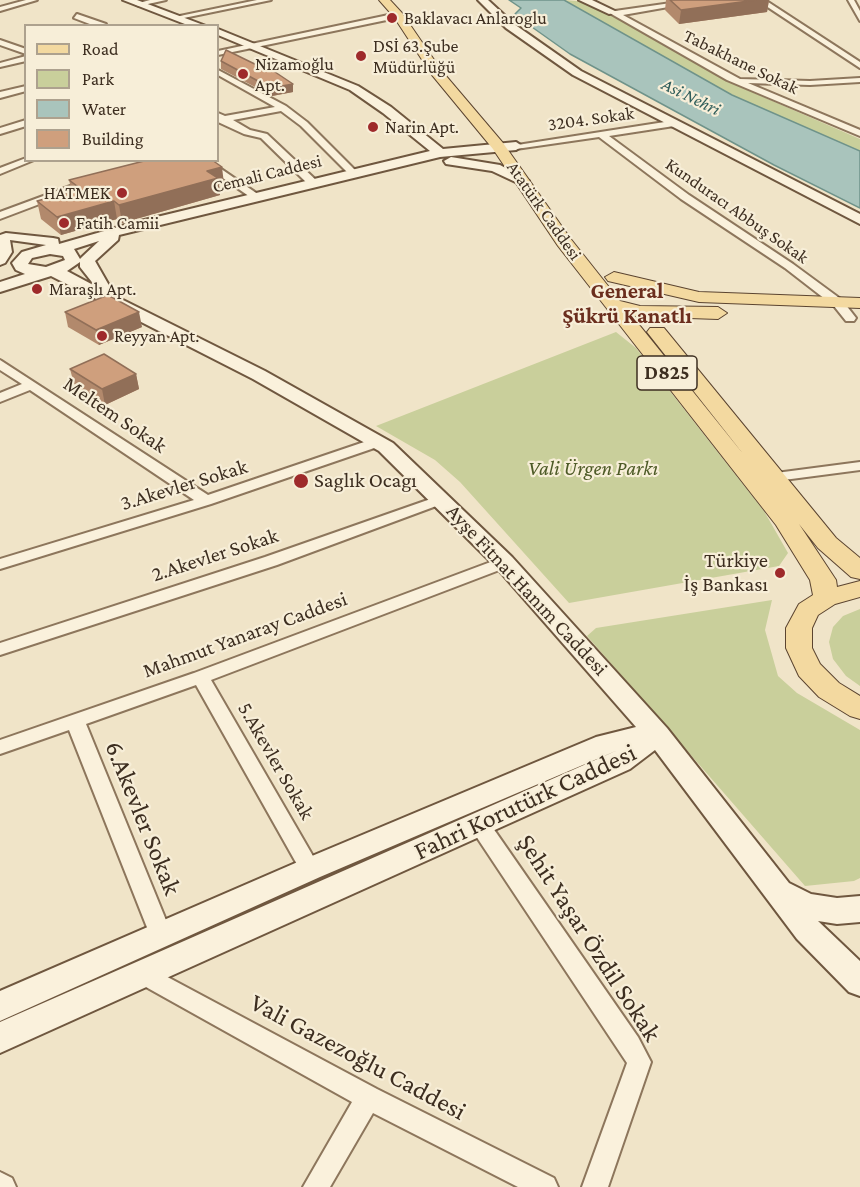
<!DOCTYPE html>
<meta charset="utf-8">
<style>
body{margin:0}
#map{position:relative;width:860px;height:1187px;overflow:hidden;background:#f0e4c8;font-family:"Crimson Pro",serif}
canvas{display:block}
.legend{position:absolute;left:24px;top:24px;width:195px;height:138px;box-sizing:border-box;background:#f7eed8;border:2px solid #ada18e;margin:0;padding:8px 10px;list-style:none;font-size:18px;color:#3d2e20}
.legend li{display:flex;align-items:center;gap:12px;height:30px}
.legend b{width:30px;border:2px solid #ada18e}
</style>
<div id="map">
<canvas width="860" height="1187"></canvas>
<ul class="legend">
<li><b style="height:8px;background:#f3d9a0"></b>Road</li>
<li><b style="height:16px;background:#c9cf9b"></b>Park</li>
<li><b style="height:16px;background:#a9c4bc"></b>Water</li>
<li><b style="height:16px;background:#cf9f7d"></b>Building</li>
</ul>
</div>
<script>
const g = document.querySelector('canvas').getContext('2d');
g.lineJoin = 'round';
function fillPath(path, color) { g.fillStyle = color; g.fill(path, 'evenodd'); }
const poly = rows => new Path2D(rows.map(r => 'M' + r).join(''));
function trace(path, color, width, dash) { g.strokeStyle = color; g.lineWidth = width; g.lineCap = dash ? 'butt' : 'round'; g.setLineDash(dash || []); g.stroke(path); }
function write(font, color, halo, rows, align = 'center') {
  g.font = font + ' "Crimson Pro",serif'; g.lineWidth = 4.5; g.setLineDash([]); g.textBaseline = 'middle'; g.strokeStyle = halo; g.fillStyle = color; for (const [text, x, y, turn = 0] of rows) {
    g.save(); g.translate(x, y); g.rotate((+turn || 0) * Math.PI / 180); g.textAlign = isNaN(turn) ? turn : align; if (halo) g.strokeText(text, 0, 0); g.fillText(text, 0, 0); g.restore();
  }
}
const green = poly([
 [564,0,587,2,738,86,860,139,860,151,732,95],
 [616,332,636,348,764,511,788,553,779,566,569,603,460,482,435,460,376,426],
 [772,600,765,630,778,676,797,693,860,730,860,878,854,881,805,886,587,636,596,628],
 [860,609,860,686,846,676,833,659,829,642,833,627,843,616]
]);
const water = poly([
 [509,0,564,0,732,95,860,151,860,208,774,165,570,54,522,20,515,14,521,8,509,0]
]);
const street = poly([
 [26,0,37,0,0,11,0,7,26,0],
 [150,0,166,0,139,6,135,4,150,0],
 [257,0,271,0,179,19,175,17,257,0],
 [692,0,708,0,623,15,740,79,810,81,860,78,860,82,810,85,748,83,860,130,860,136,727,80,608,12,692,0],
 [757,0,765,0,860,62,860,68,757,0],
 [848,0,854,0,860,11,860,21,848,0],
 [398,13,401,17,218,55,218,51,398,13],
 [77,14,106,24,106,26,95,26,74,18,77,14],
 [0,40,26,49,26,54,0,45,0,40],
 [26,56,26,61,0,67,0,63,26,56],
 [218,70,286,106,307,122,356,171,356,175,350,175,301,126,281,111,233,120,250,130,267,134,317,181,317,185,309,185,261,138,244,134,218,122,218,113,225,116,275,107,218,75,218,70],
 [26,86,26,91,0,98,0,92,26,86],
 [26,120,26,126,0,134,0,128,26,120],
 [671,121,674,122,674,126,609,136,689,195,793,264,842,300,856,318,854,321,846,321,834,306,785,268,681,199,599,137,516,149,511,146,671,121],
 [26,158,34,160,0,174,0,168,26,158],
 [197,160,208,160,262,197,253,199,197,160],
 [92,178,97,181,95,183,0,219,0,212,92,178],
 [0,360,208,495,373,439,378,438,385,442,383,445,211,504,0,569,0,559,194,500,30,390,0,402,0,393,22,384,0,370,0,360],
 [860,462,860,470,776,481,769,477,776,473,860,462],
 [442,495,447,496,449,499,447,502,277,565,0,655,0,643,265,557,442,495],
 [504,557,510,558,512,562,510,566,211,680,317,863,320,869,317,875,310,878,303,875,196,685,86,724,172,935,169,942,161,945,153,942,150,935,69,730,0,754,0,740,194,673,504,557],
 [479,816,486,818,638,1037,651,1062,608,1187,582,1187,627,1063,472,830,469,824,472,818,479,816],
 [145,965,377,1089,554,1178,558,1187,518,1187,373,1113,330,1187,303,1187,352,1102,137,982,134,975,137,968,145,965],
 [0,1172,12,1178,16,1187,0,1187,0,1172]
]);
const secondary = poly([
 [123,0,137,0,206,26,190,26,123,0],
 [478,0,488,0,514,24,581,71,860,214,860,224,573,75,506,28,478,0],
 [579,0,592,0,617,12,609,14,579,0],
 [218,29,358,86,391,107,443,149,516,142,522,146,516,150,440,157,119,235,118,240,95,261,115,296,265,371,393,443,512,557,667,728,789,883,811,894,837,898,860,896,860,922,837,924,818,921,860,961,860,996,849,992,797,939,655,750,630,769,0,1053,0,1022,618,750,320,877,0,1021,0,991,300,861,596,737,636,727,496,567,379,451,253,379,51,276,0,292,0,282,25,274,16,270,12,263,22,252,46,245,10,240,12,252,5,263,0,265,0,235,6,233,53,238,58,239,59,244,132,223,430,151,383,113,350,90,218,35,218,29],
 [99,241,82,257,80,259,74,249,99,241],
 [50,254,63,256,65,260,46,267,28,264,32,258,50,254],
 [80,262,80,267,95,286,67,271,80,262],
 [451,157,500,165,529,181,522,185,492,171,446,164,444,161,451,157]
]);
const primary = poly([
 [379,0,390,0,402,13,441,70,503,143,570,238,620,301,640,306,718,307,727,313,718,319,632,316,744,455,647,332,650,328,664,328,836,538,860,558,860,579,851,577,818,548,799,524,836,580,837,587,860,581,860,597,835,604,818,615,812,628,812,648,820,664,839,683,860,696,860,719,850,716,819,697,799,676,786,648,786,628,799,604,813,595,810,580,776,525,558,246,493,149,432,75,394,17,379,0],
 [614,272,699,292,860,298,860,308,699,302,608,281,605,277,614,272]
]);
const wall = poly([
 [666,0,769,0,767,12,679,24,665,10],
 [221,61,293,92,272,96,221,69],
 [69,180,224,184,219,185,220,195,122,223,117,219,61,235,41,219,37,201,72,192],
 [65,312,142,327,99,345,68,327],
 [70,369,136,374,139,389,105,405,74,384]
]);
const shadedWall = poly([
 [756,0,769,0,767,12,679,24,681,10],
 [293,84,293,92,272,96,271,88],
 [222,167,224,184,219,185,220,195,122,223,119,205,207,171],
 [114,201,117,219,61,235,57,217],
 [139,312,142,327,99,345,96,330],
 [136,374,139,389,105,405,102,389]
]);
const building = poly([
 [670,0,756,0,681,10,670,0],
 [226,50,265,69,269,68,293,84,271,88,221,61,226,50],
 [148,160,212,160,222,167,207,171,218,178,119,205,114,201,57,217,37,201,81,189,69,180,148,160],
 [108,295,139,312,96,330,65,312,108,295],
 [104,354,136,374,102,389,70,369,104,354]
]);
const markers = [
 [392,18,6,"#9e2a2b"],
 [361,56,6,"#9e2a2b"],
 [243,74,6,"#9e2a2b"],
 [373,127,6,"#9e2a2b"],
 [122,193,6,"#9e2a2b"],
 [64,223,6,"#9e2a2b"],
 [37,289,6,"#9e2a2b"],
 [102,336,6,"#9e2a2b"],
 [301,481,8,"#9e2a2b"],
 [780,573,6,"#9e2a2b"]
];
const farPoinames = [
 ["Baklavacı Anlaroglu",404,18],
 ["DSİ 63.Şube",373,46],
 ["Müdürlüğü",373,67],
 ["Nizamoğlu",255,64],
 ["Apt.",255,85],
 ["Narin Apt.",385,127],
 ["HATMEK",110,193,"right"],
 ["Fatih Camii",76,223],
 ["Maraşlı Apt.",49,289],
 ["Reyyan Apt.",114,336]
];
const farStreetnames = [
 ["Tabakhane Sokak",741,62,26],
 ["3204. Sokak",591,119,-8],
 ["Cemali Caddesi",267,174,-14],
 ["Atatürk Caddesi",544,211,55],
 ["Kunduracı Abbuş Sokak",737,211,35]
];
const farWaternames = [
 ["Asi Nehri",691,97,26]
];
const shields = [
 [667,373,60]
];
const shieldNames = [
 ["D825",667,373]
];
const streetNames = [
 ["Meltem Sokak",115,415,34],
 ["3.Akevler Sokak",184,485,-17],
 ["2.Akevler Sokak",215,555,-18],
 ["Ayşe Fitnat Hanım Caddesi",527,590,47],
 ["Mahmut Yanaray Caddesi",245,635,-20],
 ["5.Akevler Sokak",276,761,60]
];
const parkNames = [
 ["Vali Ürgen Parkı",593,469]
];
const poiNames = [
 ["Saglık Ocagı",314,481],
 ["Türkiye",768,561,"right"],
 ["İş Bankası",768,585,"right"]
];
const farDistrictnames = [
 ["General",627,291],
 ["Şükrü Kanatlı",627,316]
];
const nearStreetnames = [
 ["Fahri Korutürk Caddesi",525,802,-25],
 ["6.Akevler Sokak",143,818,68],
 ["Şehit Yaşar Özdil Sokak",589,938,57],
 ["Vali Gazezoğlu Caddesi",358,1057,28]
];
fillPath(green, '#c9cf9b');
fillPath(water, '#a9c4bc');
trace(water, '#6f938a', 1.5);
trace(street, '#8d765c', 4);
trace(secondary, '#6f573f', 4);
trace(primary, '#5b4430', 2);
fillPath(street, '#faf1dc');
fillPath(secondary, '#faf1dc');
fillPath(primary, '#f3d9a0');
fillPath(wall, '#b2896c');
fillPath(shadedWall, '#916f58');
fillPath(building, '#cf9f7d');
trace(building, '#916f58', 1.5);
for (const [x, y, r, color] of markers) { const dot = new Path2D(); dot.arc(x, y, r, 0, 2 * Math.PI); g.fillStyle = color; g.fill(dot); trace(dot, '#f7eed8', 2); }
write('18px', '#3d2e20', '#f7eed8', farPoinames, 'left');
write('18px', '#3d2e20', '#f7eed8', farStreetnames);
write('italic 18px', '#2f5d5a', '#f7eed8', farWaternames);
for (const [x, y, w] of shields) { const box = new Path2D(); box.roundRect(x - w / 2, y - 17, w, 34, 4.5); g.fillStyle = '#f7eed8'; g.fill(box); trace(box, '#3d2e20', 1.5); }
write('bold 20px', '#3d2e20', null, shieldNames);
write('21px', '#3d2e20', '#f7eed8', streetNames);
write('italic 21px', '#4d5a26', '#f7eed8', parkNames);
write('21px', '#3d2e20', '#f7eed8', poiNames, 'left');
write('bold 22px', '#6b2e1e', '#f7eed8', farDistrictnames);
write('26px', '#3d2e20', '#f7eed8', nearStreetnames);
</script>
